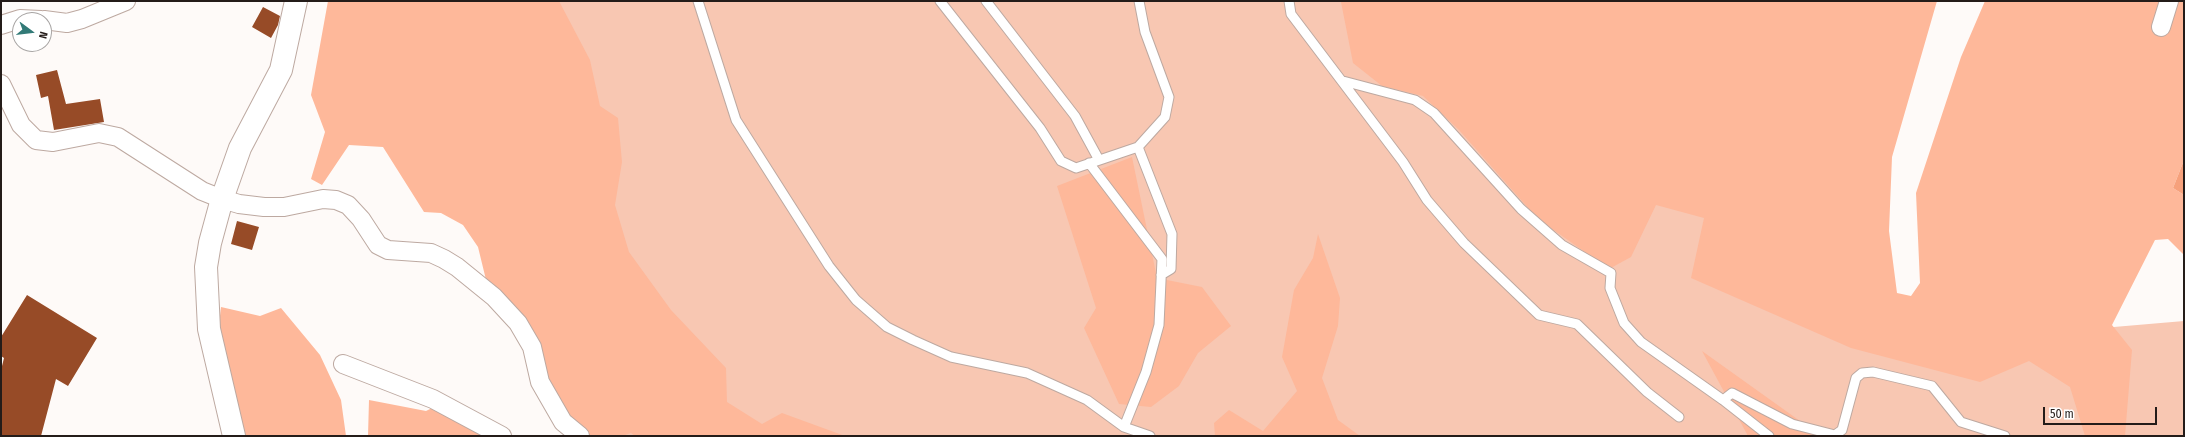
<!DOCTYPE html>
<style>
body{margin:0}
#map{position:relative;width:2185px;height:437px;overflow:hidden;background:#fefaf8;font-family:"Fira Sans Condensed",sans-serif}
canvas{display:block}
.frame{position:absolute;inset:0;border:2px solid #241c19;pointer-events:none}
.north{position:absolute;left:12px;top:12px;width:40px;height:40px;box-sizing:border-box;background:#fff;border:1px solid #a7a4a3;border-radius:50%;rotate:105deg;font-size:11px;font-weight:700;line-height:16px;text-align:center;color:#241c19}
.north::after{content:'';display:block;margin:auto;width:14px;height:18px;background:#327a77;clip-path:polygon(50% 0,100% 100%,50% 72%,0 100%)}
.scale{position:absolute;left:2043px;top:407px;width:114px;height:18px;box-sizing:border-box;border:2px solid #241c19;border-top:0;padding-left:5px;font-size:12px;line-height:14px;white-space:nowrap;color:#241c19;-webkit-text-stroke:3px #fff;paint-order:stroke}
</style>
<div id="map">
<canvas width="2185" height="437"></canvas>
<div class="frame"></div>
<div class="north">N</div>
<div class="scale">50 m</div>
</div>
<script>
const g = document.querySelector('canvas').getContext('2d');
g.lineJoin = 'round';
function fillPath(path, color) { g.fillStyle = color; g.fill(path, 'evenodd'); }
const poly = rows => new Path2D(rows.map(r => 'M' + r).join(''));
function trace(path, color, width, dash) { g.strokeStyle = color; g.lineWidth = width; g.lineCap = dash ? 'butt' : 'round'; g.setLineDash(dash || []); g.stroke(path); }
const green = poly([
 [532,1,1460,1,1870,323,2067,331,2184,321,2184,436,624,436,658,345]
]);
const forest = poly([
 [328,1,559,1,590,60,600,106,618,118,622,162,615,205,629,252,671,310,726,368,727,402,762,424,782,413,845,436,635,436,631,433,622,436,583,436,564,422,488,288,478,247,463,225,441,213,424,212,383,147,349,145,322,185,311,179,325,132,311,95],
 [1337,1,1937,1,1892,157,1889,231,1897,293,1911,296,1920,283,1916,193,1961,57,1985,1,2184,1,2184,160,2173,188,2184,195,2184,255,2168,239,2155,240,2112,325,2132,350,2125,436,2085,436,2070,387,2029,361,1980,382,1851,348,1691,278,1704,218,1656,205,1631,257,1609,269,1538,219,1459,130,1423,96,1382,86,1353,63,1341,2],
 [1132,157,1157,278,1202,287,1231,326,1198,353,1179,386,1151,407,1119,404,1084,328,1096,308,1057,186],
 [1318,234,1340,298,1338,326,1322,378,1338,420,1360,436,1215,436,1214,423,1229,410,1263,431,1297,391,1282,357,1294,290,1313,258],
 [221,307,260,316,281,308,320,355,341,400,346,436,243,436,218,333],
 [1702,351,1821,436,1748,436],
 [369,400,426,411,434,407,487,436,368,436]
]);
const water = poly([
 [2184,160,2184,195,2173,188]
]);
const building = poly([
 [263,7,280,16,278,25,271,38,252,27],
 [57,70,66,104,100,99,104,122,54,130,48,96,41,98,36,75],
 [237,221,259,227,252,250,231,244],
 [27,295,97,338,68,386,56,379,41,436,1,436,1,370,4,358,1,356,1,337]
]);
const service = poly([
 [698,1,736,120,829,266,856,300,887,327,913,340,951,357,1027,373,1087,400,1124,427,1150,436],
 [940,1,1040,128,1061,161,1076,168,1138,147,1165,117,1169,97,1145,32,1139,1],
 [986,1,1075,116,1099,160],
 [1289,1,1291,14,1403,162,1427,200,1464,243,1539,315,1577,324,1647,392,1679,417],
 [1343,81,1415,100,1434,113,1521,209,1562,245,1611,273,1610,288,1624,323,1641,342,1723,400,1769,436],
 [1138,147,1172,234,1171,269,1161,275],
 [1089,163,1162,259,1159,325,1146,372,1124,427],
 [1723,400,1732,393,1792,424,1835,435,1842,430,1856,378,1862,373,1873,372,1932,386,1961,422,2005,436]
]);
const minor = poly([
 [44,20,67,23,82,19,126,1],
 [1,25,20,19,41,20],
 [2161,27,2169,1],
 [1,84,21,125,36,140,53,142,99,133,118,137,202,191,222,199,239,204,264,207,284,207,323,199,336,200,348,205,361,219,378,245,388,250,431,253,444,259,457,267,494,297,518,323,532,347,540,382,563,422,580,436],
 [343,364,433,399,502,436]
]);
const tertiary = poly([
 [234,436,209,329,206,267,210,243,222,199,240,148,281,70,296,1]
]);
fillPath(green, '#f8c7b2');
fillPath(forest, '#feb89a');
fillPath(water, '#f6a17c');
fillPath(building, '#974b27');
trace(service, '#bda9a1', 11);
trace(minor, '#bda9a1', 20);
trace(tertiary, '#bda9a1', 24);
trace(service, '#fff', 9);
trace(minor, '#fff', 18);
trace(tertiary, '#fff', 22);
</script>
